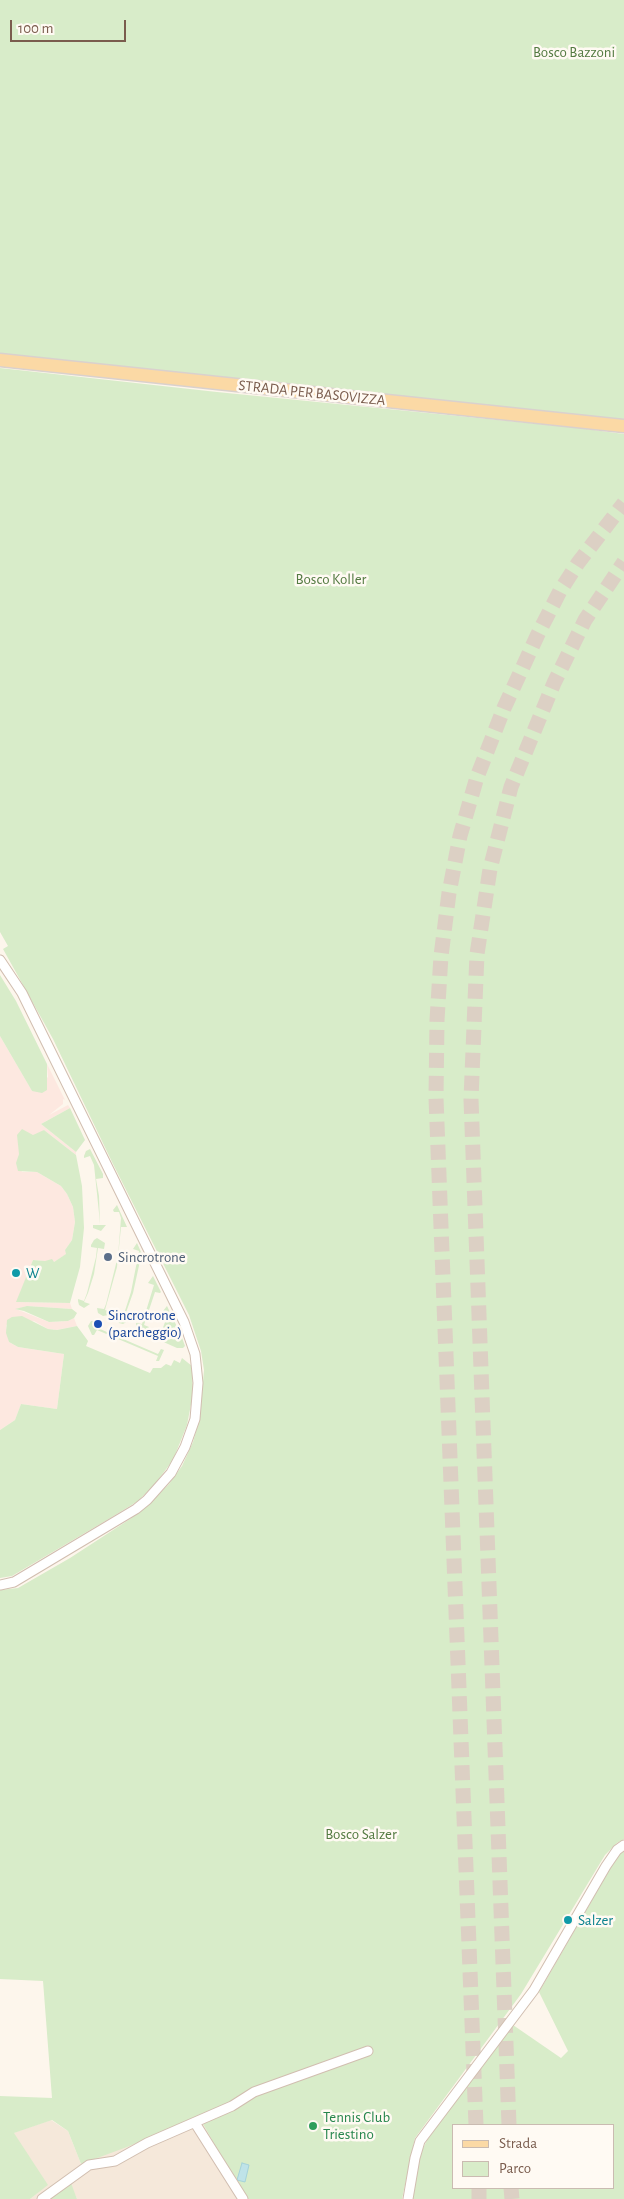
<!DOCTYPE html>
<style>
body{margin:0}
#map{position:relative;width:624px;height:2199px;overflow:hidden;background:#fdf6ec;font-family:"Alegreya Sans",sans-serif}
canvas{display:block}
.legend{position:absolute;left:452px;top:2124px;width:162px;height:65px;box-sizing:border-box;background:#fffaf3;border:1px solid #cabbb1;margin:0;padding:6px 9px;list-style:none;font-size:15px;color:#7a5c4d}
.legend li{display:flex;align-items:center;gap:10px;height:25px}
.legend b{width:25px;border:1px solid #cabbb1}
.scale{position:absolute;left:10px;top:20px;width:116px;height:22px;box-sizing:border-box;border:2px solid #7a5c4d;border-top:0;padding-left:6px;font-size:15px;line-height:18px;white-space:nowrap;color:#7a5c4d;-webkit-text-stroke:4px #fffaf3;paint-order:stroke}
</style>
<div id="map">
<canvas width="624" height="2199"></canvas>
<ul class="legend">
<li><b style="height:6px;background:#fbd9a5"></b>Strada</li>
<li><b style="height:14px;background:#d8ecc9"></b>Parco</li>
</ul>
<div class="scale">100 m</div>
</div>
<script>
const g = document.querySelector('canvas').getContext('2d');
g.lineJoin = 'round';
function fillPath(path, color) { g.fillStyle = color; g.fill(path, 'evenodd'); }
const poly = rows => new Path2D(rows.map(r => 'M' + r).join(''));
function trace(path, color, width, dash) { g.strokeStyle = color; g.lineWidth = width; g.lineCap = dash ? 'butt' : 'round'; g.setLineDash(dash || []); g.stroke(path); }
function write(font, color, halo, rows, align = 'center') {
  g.font = font + ' "Alegreya Sans",sans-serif'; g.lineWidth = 5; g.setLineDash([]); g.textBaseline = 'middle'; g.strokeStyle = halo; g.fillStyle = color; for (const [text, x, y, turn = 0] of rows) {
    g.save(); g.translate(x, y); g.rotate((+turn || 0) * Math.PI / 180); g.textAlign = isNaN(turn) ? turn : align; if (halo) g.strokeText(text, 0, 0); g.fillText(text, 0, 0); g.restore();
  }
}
const residential = poly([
 [199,2116,234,2180,248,2199,77,2199,70,2183,49,2199,30,2199,47,2185,13,2133,51,2120,68,2131,81,2164]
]);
const commercial = poly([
 [0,1036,32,1091,48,1077,47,1064,65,1100,63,1099,63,1104,49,1115,68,1105,70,1108,41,1124,76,1152,76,1155,44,1130,19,1154,18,1160,22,1172,37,1172,61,1186,67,1194,73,1207,75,1222,72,1240,65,1250,67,1254,54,1262,33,1260,17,1302,70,1303,72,1309,27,1306,16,1309,49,1322,68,1321,74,1318,77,1326,57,1330,48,1329,34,1321,6,1325,9,1342,18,1347,64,1354,57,1409,21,1404,15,1420,0,1430]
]);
const green = poly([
 [0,0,624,0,624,420,0,354],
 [0,368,217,392,579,428,624,434,624,1839,617,1843,605,1855,521,1994,415,2138,402,2199,248,2199,234,2180,202,2122,226,2113,254,2094,368,2047,252,2089,229,2103,127,2147,81,2164,68,2131,52,2120,14,2133,48,2185,30,2199,0,2199,0,2096,52,2098,43,1981,0,1979,0,1590,18,1588,70,1558,130,1519,151,1502,169,1484,182,1466,193,1442,200,1417,204,1370,201,1351,189,1315,113,1164,53,1039,3,949,8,946,0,932],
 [0,975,16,1001,47,1064,47,1090,42,1093,32,1091,0,1036],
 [70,1108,85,1140,76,1152,41,1124],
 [22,1129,33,1135,44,1130,76,1155,82,1186,84,1228,80,1267,70,1303,16,1302,33,1260,45,1261,52,1259,54,1262,66,1254,65,1250,72,1240,75,1222,73,1207,67,1194,61,1186,37,1172,18,1171,16,1163,19,1154,17,1135],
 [90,1149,103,1174,103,1178,96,1179,99,1196,100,1225,106,1225,101,1231,93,1228,93,1225,100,1225,99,1213,94,1165,90,1156,84,1158,84,1156,86,1151],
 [117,1205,127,1227,121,1227,117,1267,105,1310,110,1312,108,1315,103,1316,98,1313,97,1308,104,1309,106,1304,118,1256,121,1218,119,1212,114,1212,113,1210],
 [97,1238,105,1243,104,1249,98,1248,94,1274,88,1293,84,1302,90,1304,84,1308,79,1305,78,1301,78,1299,84,1301,87,1293,96,1257,97,1248,91,1247,91,1245,94,1240],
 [137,1243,145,1261,140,1261,133,1293,124,1318,130,1320,123,1324,119,1323,117,1318,117,1316,123,1317,131,1292,139,1251,133,1249],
 [153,1276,161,1292,160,1293,155,1292,144,1325,149,1327,148,1331,142,1333,138,1331,136,1325,136,1323,142,1324,154,1285,148,1283],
 [27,1306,72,1309,77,1313,74,1318,68,1321,49,1322,24,1311,15,1309],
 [167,1306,181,1335,185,1346,183,1348,177,1348,159,1340,155,1335,156,1332,161,1333,168,1314,163,1311],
 [22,1316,48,1329,57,1330,77,1326,88,1341,86,1346,150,1373,153,1368,161,1368,166,1364,171,1366,174,1360,180,1363,182,1358,192,1366,193,1394,187,1425,173,1460,155,1484,138,1501,112,1517,12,1576,0,1578,0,1430,15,1420,21,1404,57,1409,64,1354,18,1347,9,1342,6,1333,7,1320,12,1317],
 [91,1321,96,1321,95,1325,100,1327,100,1329,158,1354,161,1349,164,1350,159,1361,156,1361,158,1356,97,1330,94,1335,92,1335,88,1326],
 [624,1851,624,2199,411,2199,419,2157,427,2140,513,2025,561,2058,568,2051,539,1992,618,1855],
 [453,2125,613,2125,613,2188,453,2188],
 [71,2183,77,2199,49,2199]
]);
const water = poly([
 [242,2163,249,2165,245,2182,237,2180,242,2163]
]);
const highwayTunnel = poly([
 [476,2125,436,1098,437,1020,441,956,449,893,460,836,477,777,504,708,538,634,560,591,578,563,624,503],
 [509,2125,471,1099,477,954,490,869,511,787,554,683,585,620,624,562],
 [479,2188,479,2199],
 [511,2188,512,2199]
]);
const street = poly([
 [0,960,22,993,184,1322,195,1354,198,1383,195,1419,185,1447,171,1473,147,1500,136,1509,14,1582,0,1585],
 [195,2123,243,2199],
 [42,2199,89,2165,115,2161,147,2143,232,2106,254,2092,368,2051],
 [408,2199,415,2158,420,2141,534,1990,606,1866,617,1850,624,1845]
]);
const primary = poly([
 [0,360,624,426]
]);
const markers = [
 [108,1257,5,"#5c6f8a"],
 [16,1273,5,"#0f9aa8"],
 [98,1324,5,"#1a4fb4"],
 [568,1920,5,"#0f9aa8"],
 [313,2126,5,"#2e9e5b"]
];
const parkNames = [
 ["Bosco Bazzoni",574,52],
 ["Bosco Koller",331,579],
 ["Bosco Salzer",361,1834]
];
const streetNames = [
 ["STRADA PER BASOVIZZA",312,393,6]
];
const serviceNames = [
 ["Sincrotrone",118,1257]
];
const cultureNames = [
 ["W",26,1273],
 ["Salzer",578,1920]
];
const transitNames = [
 ["Sincrotrone",108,1315],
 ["(parcheggio)",108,1332]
];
const leisureNames = [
 ["Tennis Club",323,2117],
 ["Triestino",323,2134]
];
fillPath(residential, '#f5e8da');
fillPath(commercial, '#fde8e0');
fillPath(green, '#d8ecc9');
fillPath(water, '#bfe3e8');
trace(water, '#a5d3da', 1);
trace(highwayTunnel, '#dcd0c4', 15, [15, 8]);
trace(street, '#d1beb0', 11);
trace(primary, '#dad1cd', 15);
trace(street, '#fff', 9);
trace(primary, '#fbd9a5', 12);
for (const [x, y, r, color] of markers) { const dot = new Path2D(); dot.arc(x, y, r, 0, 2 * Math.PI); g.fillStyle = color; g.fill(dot); trace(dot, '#fffaf3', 2); }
write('15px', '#537a41', '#fffaf3', parkNames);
write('15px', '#7a5c4d', '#fffaf3', streetNames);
write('15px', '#4e5e75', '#fffaf3', serviceNames, 'left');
write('15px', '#0d838f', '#fffaf3', cultureNames, 'left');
write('15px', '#164399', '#fffaf3', transitNames, 'left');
write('15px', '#27864d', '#fffaf3', leisureNames, 'left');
</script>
